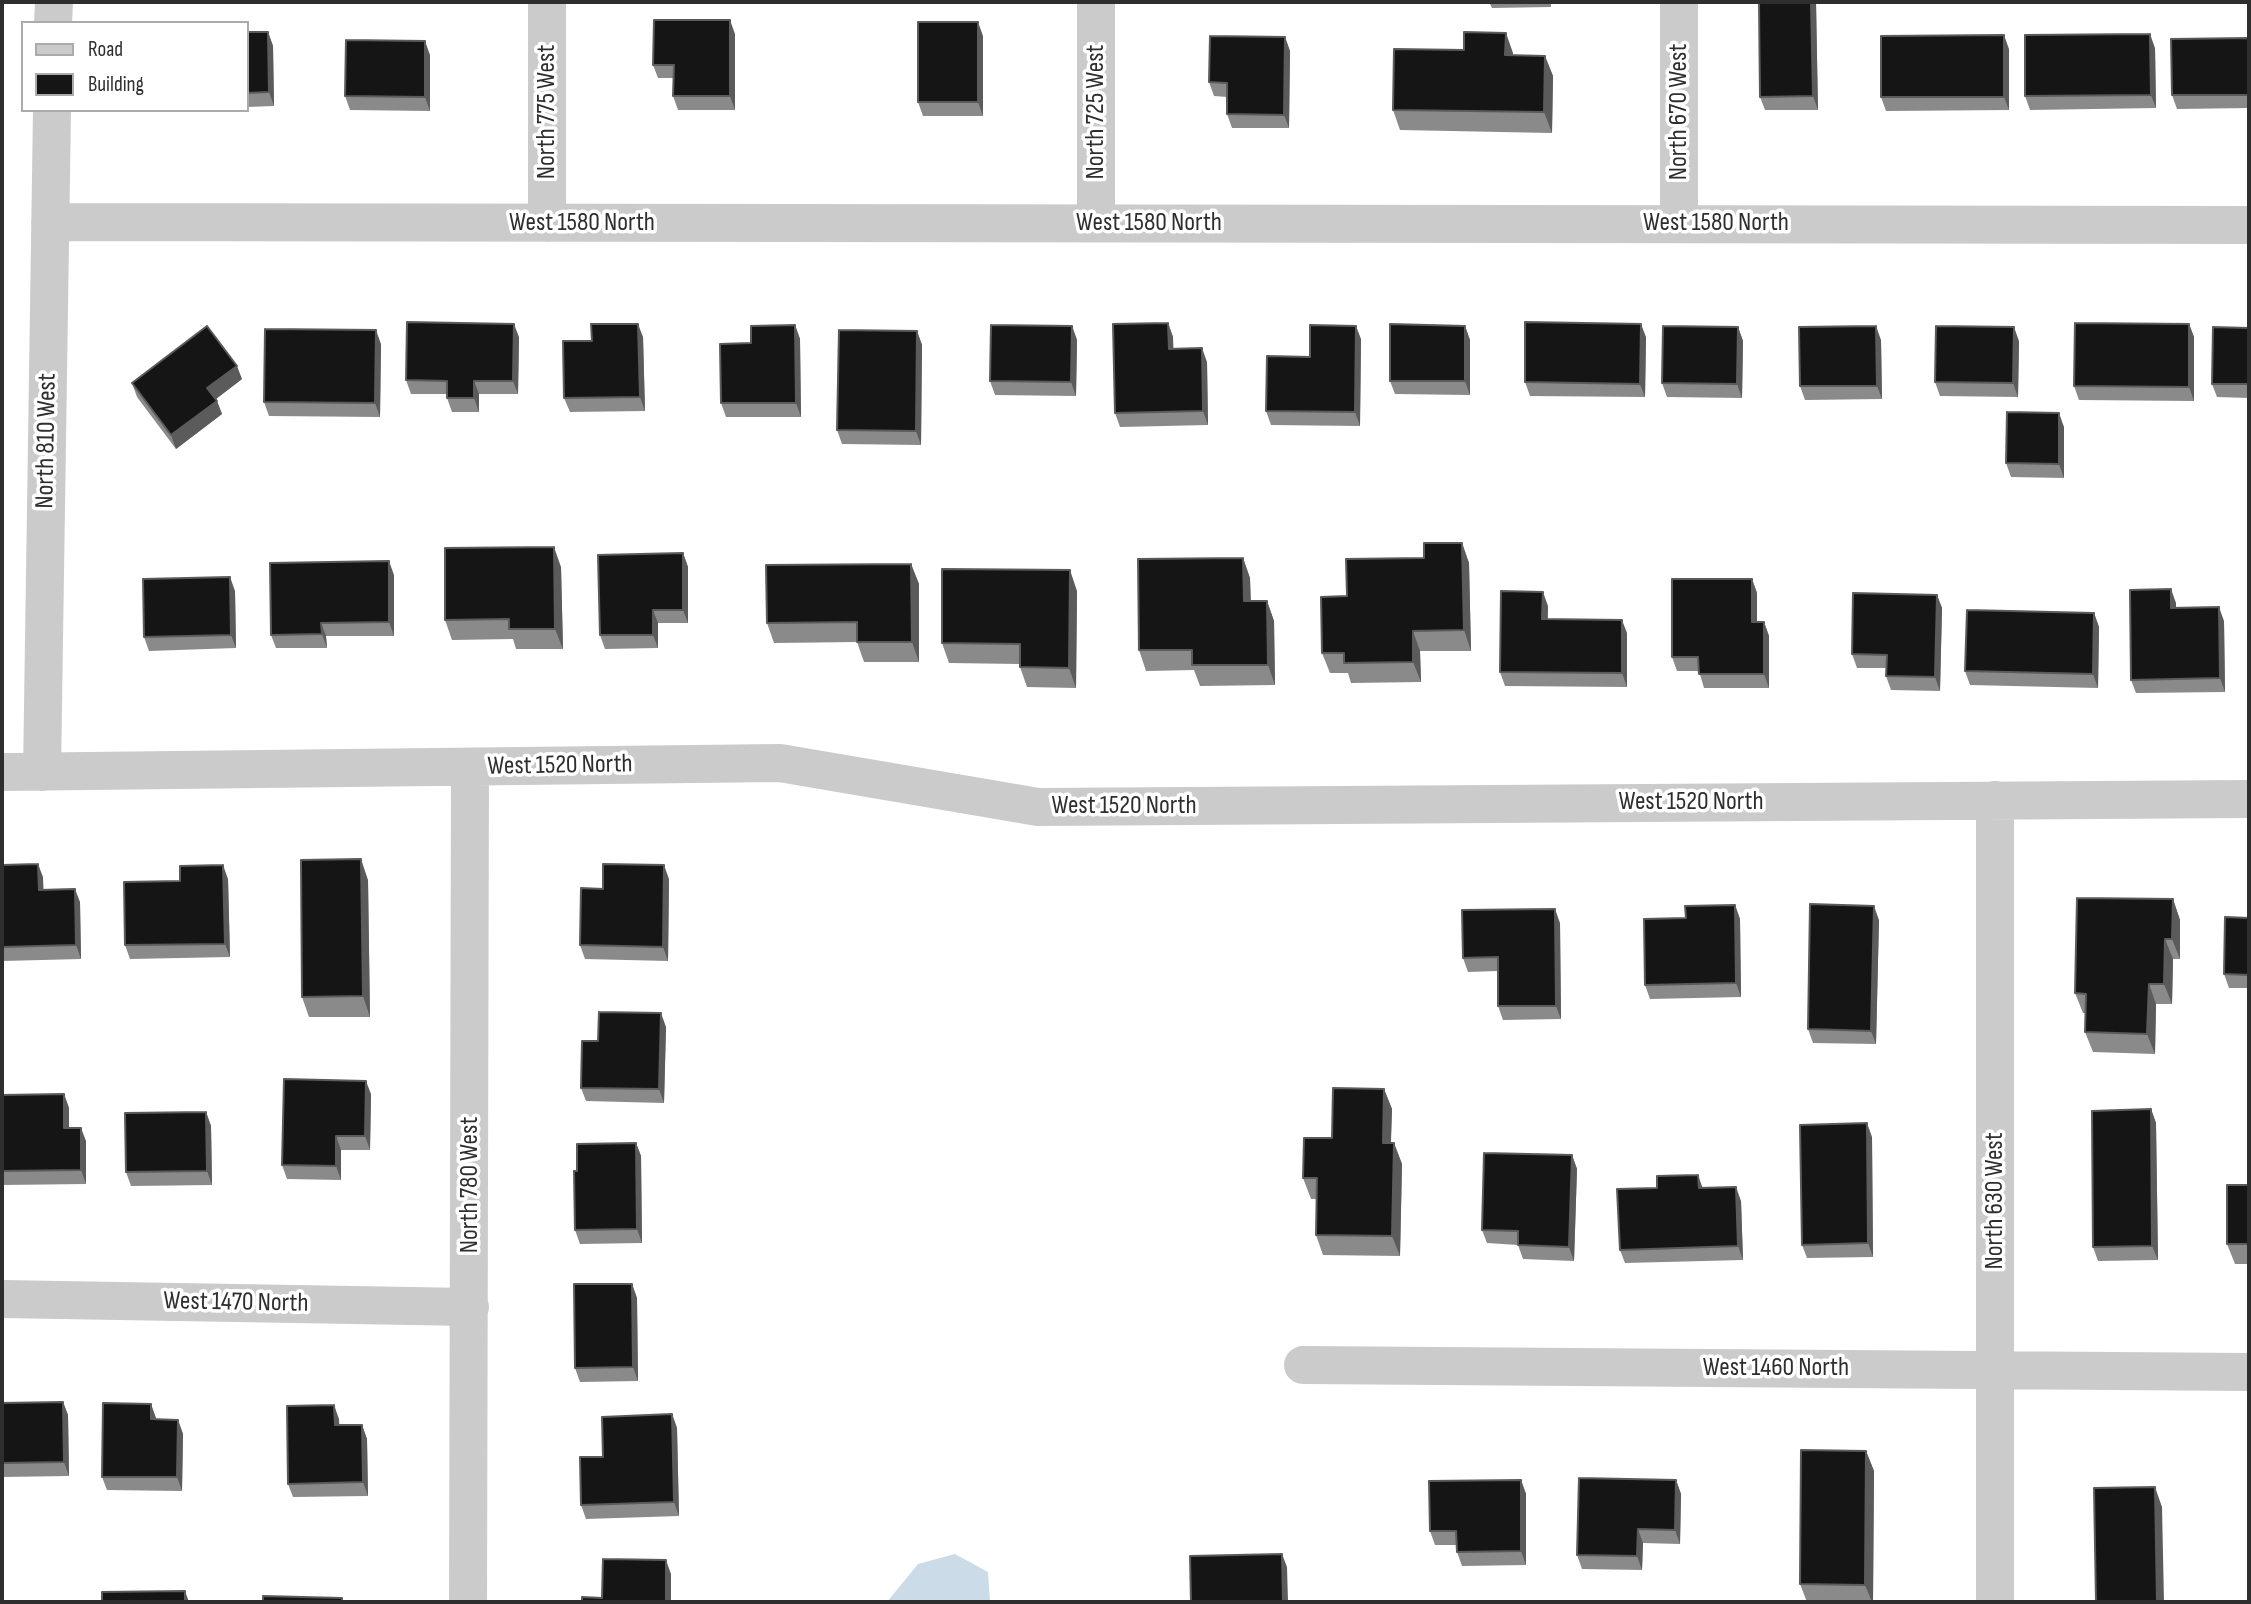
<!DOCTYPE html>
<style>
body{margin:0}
#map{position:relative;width:2251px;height:1604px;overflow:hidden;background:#fff;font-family:"Sofia Sans Condensed",sans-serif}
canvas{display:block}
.frame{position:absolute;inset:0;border:4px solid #2e2e2e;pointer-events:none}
.legend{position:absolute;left:21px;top:21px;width:228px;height:91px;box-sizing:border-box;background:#fff;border:2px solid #ababab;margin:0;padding:9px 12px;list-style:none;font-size:21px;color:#2e2e2e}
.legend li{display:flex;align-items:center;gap:14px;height:35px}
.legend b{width:35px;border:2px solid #ababab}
</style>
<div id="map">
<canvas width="2251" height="1604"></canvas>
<div class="frame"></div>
<ul class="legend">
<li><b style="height:9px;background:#cbcbcb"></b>Road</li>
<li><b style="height:19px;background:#151515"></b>Building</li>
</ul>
</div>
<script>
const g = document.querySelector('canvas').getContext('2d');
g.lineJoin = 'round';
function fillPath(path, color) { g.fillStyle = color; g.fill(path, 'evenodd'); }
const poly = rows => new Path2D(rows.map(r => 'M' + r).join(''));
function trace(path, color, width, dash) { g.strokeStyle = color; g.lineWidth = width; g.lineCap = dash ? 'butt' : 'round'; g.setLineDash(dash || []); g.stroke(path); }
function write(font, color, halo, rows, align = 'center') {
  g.font = font + ' "Sofia Sans Condensed",sans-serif'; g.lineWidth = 7; g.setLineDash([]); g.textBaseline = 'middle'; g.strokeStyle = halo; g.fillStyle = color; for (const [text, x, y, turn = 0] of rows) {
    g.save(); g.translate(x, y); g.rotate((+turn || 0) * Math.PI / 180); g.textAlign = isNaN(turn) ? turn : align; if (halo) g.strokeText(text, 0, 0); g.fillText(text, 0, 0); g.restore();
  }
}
const water = poly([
 [955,1554,988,1572,990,1602,887,1602,918,1564]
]);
const street = poly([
 [547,2,547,223],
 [53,23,54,2],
 [50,222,2249,225],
 [1096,223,1096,2],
 [1679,223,1679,2],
 [2,772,780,763,1038,807,2249,799],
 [42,772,52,110],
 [1995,800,1995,1602],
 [2,1299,470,1307],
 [1303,1365,2249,1372],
 [468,1602,470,767]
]);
const wall = poly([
 [908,2,986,2,986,4,908,3],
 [1489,2,1551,2,1551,7,1492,8],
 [1759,2,1816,2,1818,110,1765,110,1760,97],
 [247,32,268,32,273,46,274,106,247,107],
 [735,34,735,110,678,110,673,96,674,78,658,78,653,65],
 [983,36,983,116,923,116,918,102],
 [1285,37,1290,51,1289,128,1232,128,1227,114,1227,97,1214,96,1209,82],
 [2249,38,2249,108,2177,109,2172,95],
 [2155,48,2156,108,2030,110,2025,96],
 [2009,49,2009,110,1886,111,1881,97],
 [1513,53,1513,56,1545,56,1553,76,1552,133,1400,130,1393,110],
 [430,55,430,111,350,110,345,96],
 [1168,323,1173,337,1173,348,1207,362,1208,425,1120,427,1115,413],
 [2189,324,2194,337,2194,401,2079,400,2074,386],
 [795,325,800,339,801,417,726,417,721,403,751,343],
 [1072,326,1077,340,1076,396,995,395,990,381],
 [1465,326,1470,340,1470,395,1395,394,1390,381],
 [1738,327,1743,341,1742,398,1667,397,1662,383],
 [2249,328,2249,398,2217,397,2212,384],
 [917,331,922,345,921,445,842,444,837,430],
 [519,337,518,394,479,394,479,412,452,412,447,398,447,394,411,394,406,380],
 [643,337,645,411,570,412,564,398,592,341],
 [1646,337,1645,397,1530,396,1525,382],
 [1361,339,1360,426,1271,425,1266,411,1310,357],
 [1881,340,1882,399,1805,400,1800,386],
 [2019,341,2018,397,1940,396,1935,382],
 [381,344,380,417,269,416,264,402],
 [242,379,216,399,222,414,176,449,137,397,132,383],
 [2064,427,2064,478,2011,477,2006,463],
 [1462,543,1469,563,1471,651,1420,651,1421,682,1351,683,1348,673,1330,673,1322,653,1347,596],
 [683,553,688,567,688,623,658,623,658,648,605,649,600,635],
 [1243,558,1250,578,1251,601,1267,601,1274,621,1275,685,1200,686,1194,670,1146,671,1139,650],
 [911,564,919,584,919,662,864,662,857,642,774,643,767,623],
 [561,567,563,649,516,649,513,639,452,640,445,620],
 [394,575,394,636,326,636,327,648,276,648,271,635],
 [1752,579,1757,593,1757,622,1764,622,1769,636,1769,688,1704,688,1699,671,1677,671,1672,657],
 [235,591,236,648,149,651,144,637],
 [1077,591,1076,688,1027,687,1020,667,1020,664,949,663,942,643],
 [1937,595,1942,608,1940,691,1891,690,1886,676,1886,668,1857,668,1852,654],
 [2176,603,2176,608,2224,621,2225,692,2136,693,2131,680],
 [1548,606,1548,619,1627,633,1627,687,1505,686,1500,672],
 [2094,613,2099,627,2098,688,1970,685,1965,671],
 [2,865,43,877,43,890,80,902,81,959,2,961],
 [228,879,230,957,130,959,125,945,180,881],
 [669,879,668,961,585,959,580,945,603,889],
 [368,880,370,1017,309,1017,302,997],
 [2173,899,2180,920,2180,959,2173,959,2172,1004,2156,1004,2155,1054,2093,1052,2085,1032,2086,1013,2083,1013,2075,993],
 [1735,905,1740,919,1741,997,1650,999,1645,985,1686,918],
 [2249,918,2249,988,2229,988,2224,974],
 [1879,920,1876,1044,1813,1043,1808,1029],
 [1560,923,1561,1019,1503,1020,1498,1006,1498,971,1468,972,1463,958],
 [666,1027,664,1103,586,1101,581,1088,598,1041],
 [1384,1089,1392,1109,1391,1143,1394,1143,1402,1164,1400,1256,1323,1255,1316,1235,1316,1199,1311,1199,1303,1178,1332,1138],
 [64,1094,69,1108,69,1128,86,1141,86,1184,2,1185,2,1095],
 [371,1094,370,1150,341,1150,341,1180,287,1179,282,1165],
 [2151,1109,2156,1123,2158,1260,2098,1261,2093,1247],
 [206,1112,211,1126,212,1185,131,1186,126,1172],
 [1872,1137,1873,1257,1807,1258,1802,1245],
 [636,1143,641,1156,642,1243,580,1244,575,1230],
 [1572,1155,1577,1169,1574,1261,1523,1259,1518,1245,1487,1243,1482,1230],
 [2249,1185,2249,1264,2235,1264,2227,1244],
 [1703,1188,1741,1201,1743,1260,1625,1263,1620,1250],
 [632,1284,637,1298,638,1381,580,1382,575,1368],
 [63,1402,68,1415,69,1476,2,1477,2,1403],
 [151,1404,156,1420,178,1420,183,1434,182,1491,107,1490,102,1477],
 [672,1414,677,1428,679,1516,586,1519,581,1505,603,1457],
 [339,1419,339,1425,362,1425,367,1439,368,1496,293,1497,288,1484],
 [1866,1451,1874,1471,1873,1602,1807,1602,1800,1584],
 [1521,1480,1526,1494,1526,1565,1462,1566,1457,1552,1456,1545,1435,1545,1430,1531],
 [1676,1480,1681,1494,1680,1544,1643,1543,1642,1570,1582,1569,1577,1555]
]);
const shadedWall = poly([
 [1811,2,1816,2,1818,110,1813,96],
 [730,20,735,34,735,110,730,96],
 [978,22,983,36,983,116,978,102],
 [268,32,273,46,274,106,269,92],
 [1506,33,1513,53,1512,76,1505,55],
 [2150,34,2155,48,2156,108,2151,95],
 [2004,35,2009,49,2009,110,2004,97],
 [1285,37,1290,51,1289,128,1284,115],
 [425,41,430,55,430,111,425,97],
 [1545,56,1553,76,1552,133,1544,112],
 [1168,323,1173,337,1174,362,1169,349],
 [514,324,519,337,518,394,513,381],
 [638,324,643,337,645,411,640,397],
 [1641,324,1646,337,1645,397,1640,384],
 [2189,324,2194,337,2194,401,2189,387],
 [795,325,800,339,801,417,796,403],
 [1072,326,1077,340,1076,396,1071,382],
 [1356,326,1361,339,1360,426,1355,412],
 [1465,326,1470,340,1470,395,1465,381],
 [1876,326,1881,340,1882,399,1877,386],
 [1738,327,1743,341,1742,398,1737,384],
 [2014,327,2019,341,2018,397,2013,383],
 [376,330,381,344,380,417,375,403],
 [917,331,922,345,921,445,916,431],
 [1202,348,1207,362,1208,425,1203,411],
 [237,366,242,379,212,402,207,388],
 [474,381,479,394,479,412,474,398],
 [217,401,222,414,176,449,171,435],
 [2059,413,2064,427,2064,478,2059,464],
 [1462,543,1469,563,1471,651,1464,630],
 [554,547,561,567,563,649,555,629],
 [683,553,688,567,688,623,683,610],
 [1243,558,1250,578,1251,621,1244,601],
 [389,561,394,575,394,636,389,622],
 [911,564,919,584,919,662,912,642],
 [1070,570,1077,591,1076,688,1069,668],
 [230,577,235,591,236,648,231,635],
 [1752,579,1757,593,1757,636,1752,622],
 [2171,589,2176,603,2176,622,2171,608],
 [1543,592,1548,606,1547,633,1542,619],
 [1937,595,1942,608,1940,691,1935,677],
 [1267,601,1274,621,1275,685,1268,665],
 [2219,607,2224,621,2225,692,2220,678],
 [653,610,658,623,658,648,653,635],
 [2094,613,2099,627,2098,688,2093,674],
 [1622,620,1627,633,1627,687,1622,673],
 [1764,622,1769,636,1769,688,1764,674],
 [321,623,326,636,327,648,322,634],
 [1413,631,1420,651,1421,682,1413,662],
 [361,859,368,880,370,1017,363,996],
 [38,864,43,877,44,904,39,890],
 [223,865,228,879,230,957,225,944],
 [664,865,669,879,668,961,663,947],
 [75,889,80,902,81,959,76,945],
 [2173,899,2180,920,2180,959,2172,939],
 [1735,905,1740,919,1741,997,1736,983],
 [1874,906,1879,920,1876,1044,1871,1031],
 [1555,909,1560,923,1561,1019,1556,1006],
 [2165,939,2173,959,2172,1004,2164,984],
 [2149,984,2156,1004,2155,1054,2147,1034],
 [661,1013,666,1027,664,1103,659,1089],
 [366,1081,371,1094,370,1150,365,1136],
 [1384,1089,1392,1109,1390,1164,1383,1143],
 [64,1094,69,1108,69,1141,64,1128],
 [2151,1109,2156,1123,2158,1260,2152,1246],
 [206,1112,211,1126,212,1185,207,1171],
 [1867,1123,1872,1137,1873,1257,1868,1243],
 [81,1128,86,1141,86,1184,81,1170],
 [336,1136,341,1150,341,1180,336,1166],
 [636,1143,641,1156,642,1243,637,1229],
 [1394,1143,1402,1164,1400,1256,1392,1236],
 [1572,1155,1577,1169,1574,1261,1569,1247],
 [1698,1175,1703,1189,1699,1188],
 [1736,1187,1741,1201,1743,1260,1738,1246],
 [632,1284,637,1298,638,1381,633,1367],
 [63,1402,68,1415,69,1476,64,1462],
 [151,1404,156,1418,156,1433,151,1419],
 [334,1405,339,1419,340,1439,335,1425],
 [672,1414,677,1428,679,1516,674,1502],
 [178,1420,183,1434,182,1491,177,1477],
 [362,1425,367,1439,368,1496,363,1482],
 [1866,1451,1874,1471,1873,1602,1872,1602,1865,1585],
 [1521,1480,1526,1494,1526,1565,1521,1551],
 [1676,1480,1681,1494,1680,1544,1675,1530],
 [2155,1487,2162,1507,2164,1602,2157,1602],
 [1638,1529,1643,1543,1642,1570,1637,1556],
 [1282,1554,1287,1567,1288,1602,1283,1602],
 [666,1560,671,1574,671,1602,666,1602],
 [185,1591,189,1602,185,1602]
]);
const building = poly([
 [1759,2,1811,2,1813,96,1760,97,1759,2],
 [654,20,730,20,730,96,673,96,674,65,653,65,654,20],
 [918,22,978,22,978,102,918,102,918,22],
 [247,32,268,32,269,92,247,93,247,32],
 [1464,32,1506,33,1505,55,1545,56,1544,112,1393,110,1394,49,1464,50,1464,32],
 [2150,34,2151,95,2025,96,2025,35,2150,34],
 [2004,35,2004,97,1881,97,1881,36,2004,35],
 [1210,36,1285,37,1284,115,1227,114,1227,83,1209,82,1210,36],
 [2249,38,2249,95,2172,95,2171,39,2249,38],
 [346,40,425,41,425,97,345,96,346,40],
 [407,322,514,324,513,381,474,381,474,398,447,398,447,381,406,380,407,322],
 [1525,322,1641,324,1640,384,1525,382,1525,322],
 [1168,323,1169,349,1202,348,1203,411,1115,413,1113,324,1168,323],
 [2075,323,2189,324,2189,387,2074,386,2075,323],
 [591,324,638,324,640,397,564,398,563,341,592,341,591,324],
 [1390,324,1465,326,1465,381,1390,381,1390,324],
 [795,325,796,403,721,403,720,344,751,343,751,326,795,325],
 [991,325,1072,326,1071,382,990,381,991,325],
 [1310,325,1356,326,1355,412,1266,411,1267,356,1310,357,1310,325],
 [207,326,237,366,207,388,217,401,171,435,132,383,207,326],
 [1663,326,1738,327,1737,384,1662,383,1663,326],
 [1876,326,1877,386,1800,386,1799,327,1876,326],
 [1936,326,2014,327,2013,383,1935,382,1936,326],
 [2213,327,2249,328,2249,384,2212,384,2213,327],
 [265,329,376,330,375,403,264,402,265,329],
 [839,330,917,331,916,431,837,430,839,330],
 [2007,412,2059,413,2059,464,2006,463,2007,412],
 [1424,543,1462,543,1464,630,1413,631,1413,662,1344,663,1344,653,1322,653,1321,597,1347,596,1346,559,1424,558,1424,543],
 [554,547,555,629,509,629,509,619,445,620,445,548,554,547],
 [683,553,683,610,653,610,653,635,600,635,598,555,683,553],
 [1243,558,1244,601,1267,601,1268,665,1192,665,1192,650,1139,650,1138,559,1243,558],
 [389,561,389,622,321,623,322,634,271,635,270,563,389,561],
 [911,564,912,642,857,642,857,622,767,623,766,565,911,564],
 [942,569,1070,570,1069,668,1020,667,1020,644,942,643,942,569],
 [230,577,231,635,144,637,143,579,230,577],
 [1672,579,1752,579,1752,622,1764,622,1764,674,1699,674,1698,657,1672,657,1672,579],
 [2171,589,2171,608,2219,607,2220,678,2131,680,2130,590,2171,589],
 [1501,591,1543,592,1542,619,1622,620,1622,673,1500,672,1501,591],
 [1853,593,1937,595,1935,677,1886,676,1887,655,1852,654,1853,593],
 [1967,610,2094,613,2093,674,1965,671,1967,610],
 [361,859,363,996,302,997,301,860,361,859],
 [38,864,39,890,75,889,76,945,2,947,2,865,38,864],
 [603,864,664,865,663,947,580,945,581,888,603,889,603,864],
 [223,865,225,944,125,945,124,882,180,881,180,866,223,865],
 [2077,898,2173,899,2172,939,2165,939,2164,984,2149,984,2147,1034,2085,1032,2086,994,2075,993,2077,898],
 [1810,904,1874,906,1871,1031,1808,1029,1810,904],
 [1735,905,1736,983,1645,985,1644,919,1686,918,1685,906,1735,905],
 [1555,909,1556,1006,1498,1006,1498,957,1463,958,1462,910,1555,909],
 [2225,917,2249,918,2249,975,2224,974,2225,917],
 [599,1012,661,1013,659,1089,581,1088,582,1041,598,1041,599,1012],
 [284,1079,366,1081,365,1136,336,1136,336,1166,282,1165,284,1079],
 [1333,1088,1384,1089,1383,1143,1394,1143,1392,1236,1316,1235,1317,1178,1303,1178,1304,1138,1332,1138,1333,1088],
 [64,1094,64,1128,81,1128,81,1170,2,1171,2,1095,64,1094],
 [2151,1109,2152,1246,2093,1247,2092,1111,2151,1109],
 [206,1112,207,1171,126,1172,125,1113,206,1112],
 [1867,1123,1868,1243,1802,1245,1800,1125,1867,1123],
 [636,1143,637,1229,575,1230,574,1171,577,1171,577,1144,636,1143],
 [1484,1153,1572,1155,1569,1247,1518,1245,1518,1231,1482,1230,1484,1153],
 [1698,1175,1699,1188,1736,1187,1738,1246,1620,1250,1617,1189,1657,1188,1657,1176,1698,1175],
 [2227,1185,2249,1185,2249,1244,2227,1244,2227,1185],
 [574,1284,632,1284,633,1367,575,1368,574,1284],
 [63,1402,64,1462,2,1463,2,1403,63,1402],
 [103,1403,151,1404,151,1419,178,1420,177,1477,102,1477,103,1403],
 [334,1405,335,1425,362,1425,363,1482,288,1484,287,1406,334,1405],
 [672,1414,674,1502,581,1505,580,1457,603,1457,602,1417,672,1414],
 [1801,1450,1866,1451,1865,1585,1800,1584,1801,1450],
 [1579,1478,1676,1480,1675,1530,1638,1529,1637,1556,1577,1555,1579,1478],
 [1521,1480,1521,1551,1457,1552,1456,1531,1430,1531,1429,1481,1521,1480],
 [2155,1487,2157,1602,2096,1602,2094,1488,2155,1487],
 [1282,1554,1283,1602,1191,1602,1190,1556,1282,1554],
 [603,1559,666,1560,666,1602,582,1602,582,1597,602,1598,603,1559],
 [185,1591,185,1602,102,1602,102,1592,185,1591],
 [263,1596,342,1598,342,1602,263,1602,263,1596]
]);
const streetNames = [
 ["North 775 West",547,112,-90],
 ["North 725 West",1096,112,-90],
 ["North 670 West",1679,112,-90],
 ["West 1580 North",582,223],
 ["West 1580 North",1149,223],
 ["West 1580 North",1716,223],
 ["North 810 West",47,441,-89],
 ["West 1520 North",560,766,-1],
 ["West 1520 North",1691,802],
 ["West 1520 North",1124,806],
 ["North 780 West",470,1185,-90],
 ["North 630 West",1995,1201,-90],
 ["West 1470 North",236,1303,1],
 ["West 1460 North",1776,1368]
];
fillPath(water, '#ccdbe8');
trace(street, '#cbcbcb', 38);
fillPath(wall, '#8a8a8a');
fillPath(shadedWall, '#5b5b5b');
fillPath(building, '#151515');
trace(building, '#5b5b5b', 2);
write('26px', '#2e2e2e', '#fff', streetNames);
</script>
